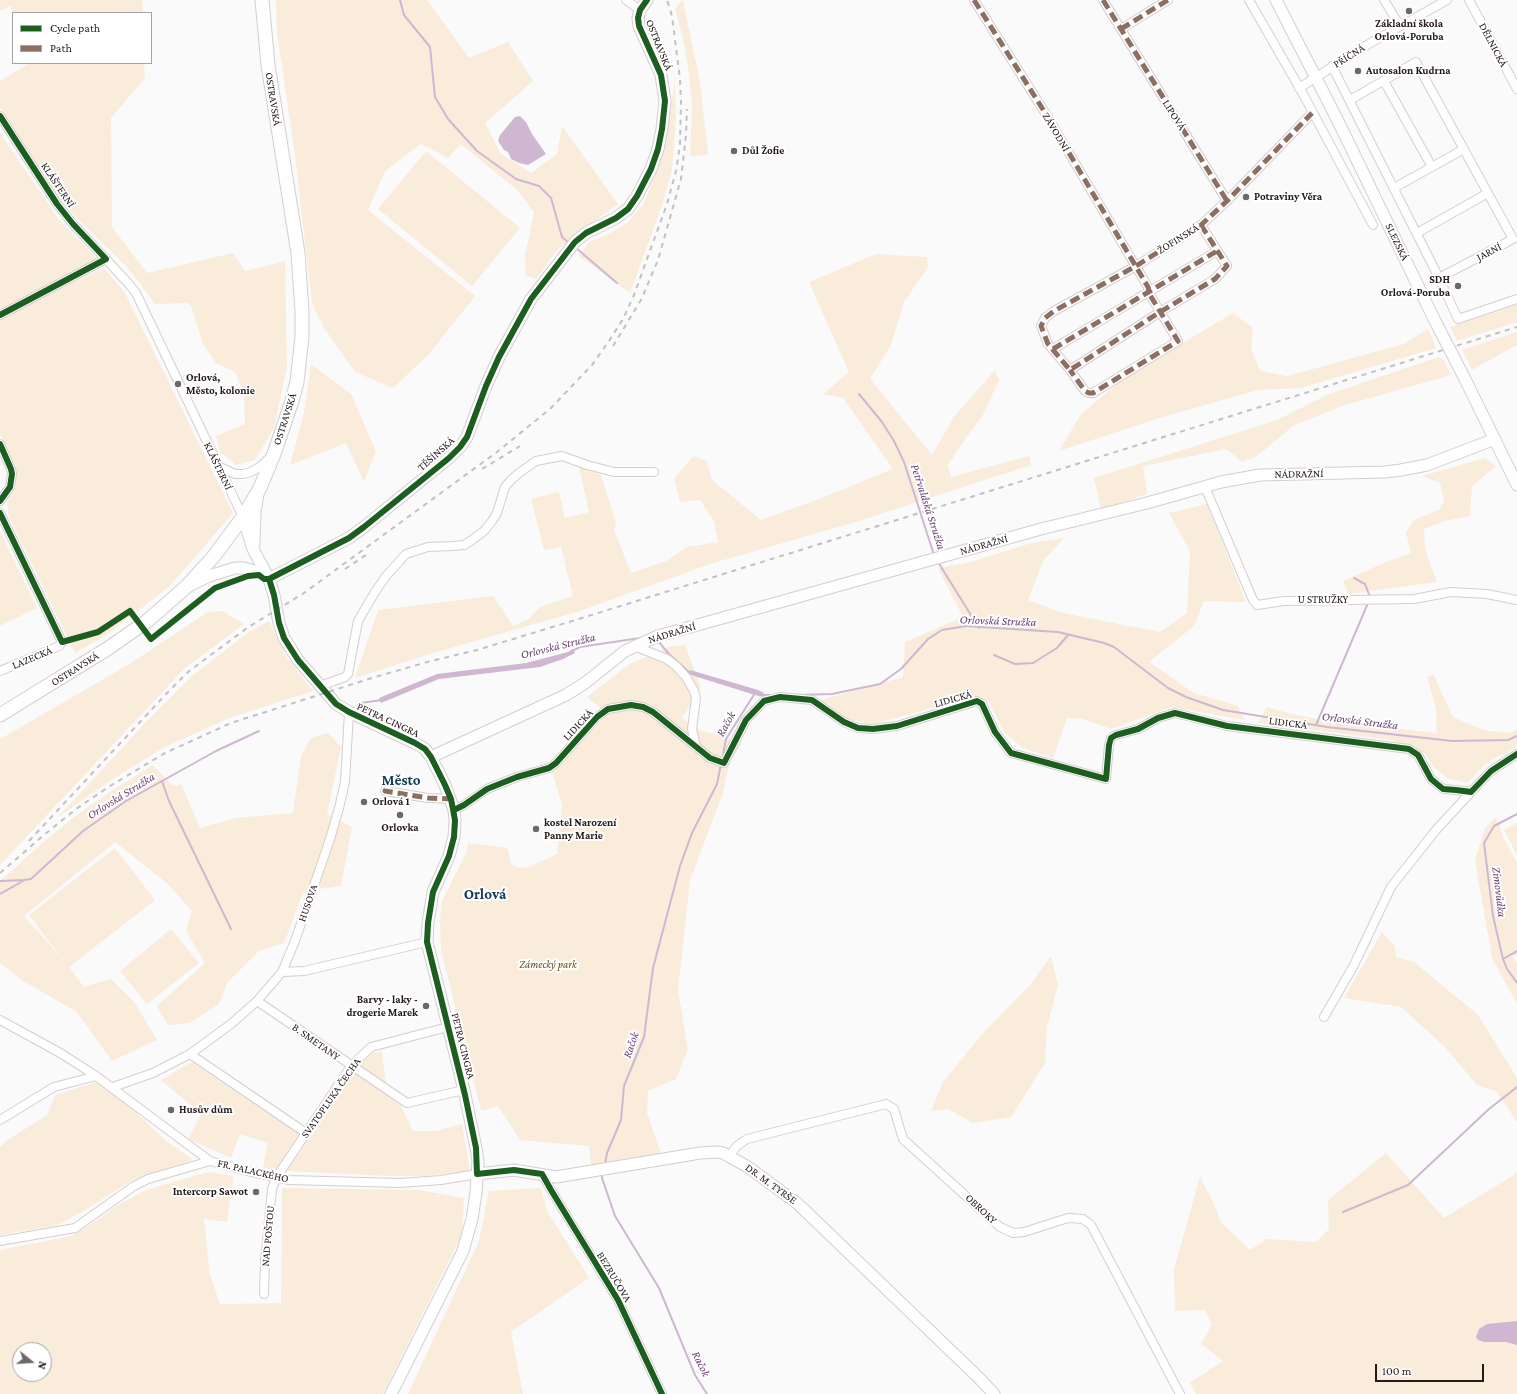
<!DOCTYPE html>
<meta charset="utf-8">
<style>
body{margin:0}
#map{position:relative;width:1517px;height:1394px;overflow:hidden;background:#fafafa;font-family:"Crimson Pro",serif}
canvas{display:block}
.legend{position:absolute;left:12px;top:12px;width:140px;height:52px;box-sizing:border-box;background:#fff;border:1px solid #a8a3a3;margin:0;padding:5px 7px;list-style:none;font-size:12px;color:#261919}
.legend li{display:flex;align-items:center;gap:8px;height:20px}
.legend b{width:20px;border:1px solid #a8a3a3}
.north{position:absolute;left:12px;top:1342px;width:40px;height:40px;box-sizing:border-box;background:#fff;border:1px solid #a8a3a3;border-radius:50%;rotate:108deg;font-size:11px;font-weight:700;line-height:16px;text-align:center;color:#261919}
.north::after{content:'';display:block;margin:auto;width:14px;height:18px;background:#706868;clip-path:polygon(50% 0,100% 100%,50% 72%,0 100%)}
.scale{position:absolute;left:1375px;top:1364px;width:109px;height:18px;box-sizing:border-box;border:2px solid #261919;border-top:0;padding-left:5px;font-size:12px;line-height:14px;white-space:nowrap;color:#261919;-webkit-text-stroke:3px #fff;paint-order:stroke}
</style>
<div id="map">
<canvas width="1517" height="1394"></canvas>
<ul class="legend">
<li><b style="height:5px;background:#1b5e20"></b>Cycle path</li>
<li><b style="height:5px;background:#8d6e63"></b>Path</li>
</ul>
<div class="north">N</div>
<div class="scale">100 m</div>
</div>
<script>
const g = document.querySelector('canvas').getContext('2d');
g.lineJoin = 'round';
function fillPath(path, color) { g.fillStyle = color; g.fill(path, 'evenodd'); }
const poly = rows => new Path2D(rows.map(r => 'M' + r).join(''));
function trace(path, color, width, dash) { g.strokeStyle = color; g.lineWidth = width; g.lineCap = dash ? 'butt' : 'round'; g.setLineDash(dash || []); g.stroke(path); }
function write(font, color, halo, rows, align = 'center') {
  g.font = font + ' "Crimson Pro",serif'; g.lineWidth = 4; g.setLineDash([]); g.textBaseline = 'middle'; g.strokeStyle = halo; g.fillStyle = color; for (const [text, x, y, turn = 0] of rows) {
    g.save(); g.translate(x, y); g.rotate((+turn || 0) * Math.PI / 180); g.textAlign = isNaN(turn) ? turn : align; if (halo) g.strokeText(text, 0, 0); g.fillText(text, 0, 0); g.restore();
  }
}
const green = poly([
 [0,0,142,0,143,13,13,13,10,6,0,11],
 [276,0,427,0,469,58,508,42,533,81,485,123,501,154,531,173,557,154,562,126,618,204,558,249,536,279,526,276,525,256,534,212,517,190,461,144,448,158,421,144,385,171,368,210,475,296,428,355,393,388,355,372,324,328,312,304,295,155,277,32],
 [683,0,700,82,708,155,690,156,692,107,689,74,684,43,675,9],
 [30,63,144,63,145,78,111,118,112,227,147,273,233,253,245,271,285,261,287,367,274,428,255,460,236,465,220,452,216,436,245,424,244,393,235,372,216,363,203,344,191,306,187,303,155,304,129,269,59,200,0,107,0,81],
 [675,80,676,117,672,170,663,203,630,293,579,256,589,242,605,236,627,223,644,203,655,175,668,126],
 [0,133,60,221,99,261,0,309],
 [426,151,520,228,472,286,378,209],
 [876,254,927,257,928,267,904,302,891,345,870,379,932,455,954,417,995,370,999,380,983,415,967,436,948,465,951,477,1029,456,1031,465,859,521,710,564,580,611,430,654,355,678,378,610,493,596,513,626,529,619,540,607,573,596,561,547,544,550,531,499,559,492,565,518,589,512,579,467,601,475,616,523,614,530,631,573,666,561,687,547,718,542,714,521,700,500,680,502,674,479,693,456,707,461,712,480,761,520,824,497,893,469,843,398,823,394,849,372,809,282],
 [104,268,125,293,233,513,170,586,108,634,75,653,9,517,7,502,16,487,16,467,0,434,0,317],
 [1517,304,1517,322,1457,341,1450,327],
 [1233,313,1253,328,1251,348,1260,371,1287,376,1404,344,1428,329,1436,348,1301,388,1258,390,1156,419,1059,451,1081,414,1127,376],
 [1517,332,1517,345,1472,370,1462,350],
 [1439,357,1444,360,1451,375,1342,406,1293,426,1257,456,1242,462,1226,449,1143,466,1147,494,1101,510,1094,478,1277,420,1329,394],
 [311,364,351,394,376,451,364,482,346,443,290,465,304,413],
 [1485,458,1496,466,1472,486,1470,516,1445,521,1424,529,1425,549,1437,582,1348,594,1343,581,1386,562,1411,553,1406,532,1414,520,1440,509,1444,500,1440,483,1422,476],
 [1207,504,1246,602,1204,601,1194,626,1149,662,1194,693,1238,706,1245,720,1171,707,1111,729,1083,719,1067,718,1053,758,1023,748,1004,732,989,702,970,698,873,724,848,719,818,701,903,677,905,642,963,617,938,568,971,562,1031,543,1064,538,1043,561,1028,600,1063,613,1160,632,1187,613,1190,551,1169,513],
 [0,531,37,608,0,626],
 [222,611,244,624,185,668,0,865,0,739,128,665,208,612],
 [269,621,287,658,313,691,229,718,163,748,108,782,57,818,148,720,192,676,249,632],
 [685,645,701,687,682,718,700,730,742,743,729,764,723,793,690,880,678,990,688,1049,676,1079,648,1091,647,1113,662,1156,591,1167,589,1146,520,1140,498,1106,481,1111,441,950,440,920,442,901,466,853,468,843,508,848,511,864,520,868,529,867,557,854,562,805,552,772,608,714,587,697,628,665,668,647],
 [1433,674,1453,717,1483,730,1508,733,1517,730,1517,747,1486,763,1467,783,1447,778,1435,768,1424,753,1391,740,1258,723,1267,707,1292,714,1325,721,1437,733,1436,708,1427,677],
 [328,733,341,747,327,814,352,827,341,886,304,891,284,943,259,951,227,983,219,1004,190,1023,168,1025,157,1006,205,963,186,931,192,911,168,884,115,842,24,916,63,960,29,915,115,848,155,900,69,967,84,987,111,979,135,1003,157,1040,112,1061,77,1012,23,981,0,963,0,881,47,839,79,813,113,790,153,765,170,783,175,786,181,784,200,828,236,818,293,813,301,756,311,738],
 [1496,817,1504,839,1517,862,1517,955,1513,957,1517,963,1517,1004,1492,958,1475,860,1485,828],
 [1517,823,1517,855,1504,830],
 [171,929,199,963,147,1004,120,971],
 [1382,932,1395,946,1396,957,1414,962,1478,1015,1517,1078,1517,1122,1496,1091,1477,1085,1445,1047,1401,1007,1344,998],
 [1051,956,1058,985,1047,1027,1045,1063,1011,1117,973,1123,948,1109,931,1111,943,1082,983,1033,1030,985],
 [382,1052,387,1090,401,1106,413,1131,436,1131,462,1124,470,1171,422,1176,388,1176,287,1171,359,1066,373,1053],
 [192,1062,300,1134,275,1171,263,1168,268,1143,240,1134,231,1158,188,1139,201,1114,161,1080],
 [96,1082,127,1104,165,1140,193,1160,134,1179,90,1207,58,1225,0,1235,0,1148,6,1141,47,1115,55,1095],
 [1386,1153,1444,1218,1517,1173,1517,1394,1196,1394,1190,1383,1223,1361,1201,1344,1212,1325,1205,1310,1175,1311,1174,1269,1200,1177,1213,1202,1221,1222,1250,1250,1267,1239,1316,1242,1329,1229,1328,1200],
 [208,1172,234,1176,227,1222,204,1219,210,1275,220,1304,281,1303,282,1188,420,1190,464,1198,462,1235,383,1394,0,1394,0,1250,71,1236,93,1223,116,1206,146,1190],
 [20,1350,44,1350,44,1374,20,1374],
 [541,1188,547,1211,589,1278,511,1332,523,1394,408,1394,479,1241,489,1191]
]);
const water = poly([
 [520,116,526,122,532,134,546,154,528,165,519,163,511,159,508,152,504,150,498,141,500,135,515,117],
 [573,649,575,653,563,659,540,667,439,679,381,703,380,701,379,698,437,674,526,663,568,652],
 [690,670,758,690,764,693,764,695,763,697,755,695,688,674],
 [1517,1321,1517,1345,1506,1342,1484,1342,1478,1340,1476,1337,1479,1329,1487,1324]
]);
const stream = poly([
 [400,0,404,15,430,47,435,97,448,119,477,151,516,179,539,186,551,198,562,237,569,243],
 [576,248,617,283],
 [859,394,882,422,894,441,904,462,934,555],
 [938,562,979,628],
 [1354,578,1365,584,1370,597],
 [658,641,669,654,689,672],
 [572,651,580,647,640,638],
 [994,655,1015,664,1033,663,1057,648,1068,635],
 [762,695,773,695],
 [794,695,832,694,880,684,901,669,928,639,942,630,966,626,1058,632,1104,643,1114,647,1168,688,1186,697,1223,710,1327,727,1452,741,1508,740,1517,736],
 [361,703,382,700],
 [1316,725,1368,603],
 [722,760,726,739,755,693],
 [162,781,169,801,231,929],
 [1517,814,1494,826,1484,843,1493,916,1503,959,1507,969,1517,983],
 [0,881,24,880,31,879,83,831,126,801,216,751,259,731],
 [0,894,23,881],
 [1503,959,1517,951],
 [605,1164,607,1153,621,1120,624,1086,644,1037,653,968,680,866,692,833,717,784,721,764],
 [603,1172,602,1178,615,1216,659,1288,695,1375,707,1394],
 [1343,1212,1408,1185,1489,1109,1517,1087]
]);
const street = poly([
 [626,0,640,10],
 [974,0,1049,119,1148,287,1150,295,1178,341,1093,393,1089,393,1085,391,1070,370],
 [1103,0,1227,201],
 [1249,0,1303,94,1373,225],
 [1384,0,1400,26],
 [1469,0,1517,89],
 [1121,29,1168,0],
 [1332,66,1439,278,1458,319,1517,299],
 [1384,81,1432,167],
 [1299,88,1367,45,1447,0],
 [1350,100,1416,62,1513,239,1439,278],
 [0,116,57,204,73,224,128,283,136,293,243,517],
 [1394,188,1464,149],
 [1201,225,1227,266,1215,279,1160,312,1070,370,1048,344,1041,326,1045,318,1054,311,1136,266,1201,225,1227,201,1312,113],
 [1417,233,1488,193],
 [0,315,106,259],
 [1053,349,1217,251],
 [0,444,11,469,12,474,10,487,0,501],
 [218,466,235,474,243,474,251,472,261,466,270,457],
 [1205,487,1253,600,1257,605,1284,601,1414,599,1451,592,1487,594,1517,600],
 [0,513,62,642,59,646,0,671],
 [634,646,667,659,676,666,686,677,694,691,696,698,692,729,696,747],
 [320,686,345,677,348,674,358,621,375,592,386,576,406,554,428,547,453,546,464,545,472,540,484,531,492,521,497,513,505,487,511,480,519,473,536,461,562,456,587,465,614,472,654,472],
 [386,789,385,791,428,798,451,799],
 [454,810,464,805,487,789,517,777,549,768,556,763,597,717,608,709,631,705,643,707,653,712,710,758,724,763,746,720,764,701,780,697,812,700,844,722,858,728,873,729,897,726,977,701,982,704,995,732,1011,753,1106,779,1109,745,1111,738,1116,735,1138,729,1158,718,1175,713,1227,726,1409,749,1418,755,1431,779,1443,789,1456,790,1471,792,1491,771,1517,754],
 [282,972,304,971,427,942],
 [257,1001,407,1103,464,1090],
 [1324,1017,1354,965,1391,887,1436,830,1471,792],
 [0,1020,62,1054,96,1076,210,1161,248,1171,289,1180,400,1183,441,1180,477,1174],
 [190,1054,306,1133],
 [113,1087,153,1073,190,1054,231,1024,257,1001,282,972,295,941,330,839,339,808,345,782,349,712],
 [0,1120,54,1087,96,1076],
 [729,1156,737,1146,747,1139,886,1104,894,1109,903,1139,1000,1227,1013,1233,1024,1232,1068,1218,1083,1219,1091,1225,1180,1394],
 [542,1174,551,1190,618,1300,662,1394],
 [0,1241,75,1228,134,1186,148,1179,210,1161],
 [264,1294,265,1261,272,1189,276,1178,351,1066,371,1047,448,1027]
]);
const secondary = poly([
 [1276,0,1339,123,1434,319],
 [1465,379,1517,485],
 [243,517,253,549,269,579,274,595,279,623,284,638,298,660,336,704,349,712,415,743,425,749,431,757,445,785,454,810,455,820,454,837,449,856,433,892,428,923,427,942,464,1090,476,1148,478,1161,476,1193,472,1219,463,1251,391,1394],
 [254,544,255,512,258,494],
 [269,579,349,538,364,527,449,458,460,447,467,437,486,386,499,357,531,299,575,242,586,233,616,218,628,209,637,196,651,169,658,149,662,129,665,101,661,75,639,26,638,18,640,10,647,0],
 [189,586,209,576,235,568,244,568,266,574],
 [431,757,566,695,585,683,625,651,658,636,1041,529,1147,503,1221,482,1260,475,1385,472,1401,470,1427,465,1495,439],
 [477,1174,514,1170,556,1177,700,1153,717,1152,723,1153,748,1167,797,1203,978,1377,994,1394]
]);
const primary = poly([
 [0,715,107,649,146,622,186,587,214,556,243,517,260,488,274,454,291,404,297,382,302,337,302,311,298,253,268,65,262,0]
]);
const rail = poly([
 [613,346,641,300,658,260,681,179,686,135,687,109],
 [482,469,520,446],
 [345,569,369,553],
 [29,841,168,692,188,672,247,628,304,593,497,452,551,408,592,365,609,341,623,319,634,295,667,204,676,171,680,145,681,101,680,79,672,16,667,0],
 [0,873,44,835,76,809,110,786,165,753,231,723,375,677,431,661,477,650,582,618,1517,327]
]);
const secondaryBridge = poly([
 [1434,319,1465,379]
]);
const quiet = poly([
 [974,0,1049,119,1148,287,1150,295,1178,341,1093,393,1089,393,1085,391,1070,370],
 [1103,0,1227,201],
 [1121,29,1168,0],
 [1201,225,1227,266,1215,279,1160,312,1070,370,1048,344,1041,326,1045,318,1054,311,1136,266,1201,225,1227,201,1312,113],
 [1053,349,1217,251],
 [386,789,385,791,428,798,451,799]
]);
const cycleway = poly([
 [0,116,57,204,73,224,106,259,0,315],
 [0,444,11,469,12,474,10,487,0,501],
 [0,513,62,642,98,632,130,611,151,639,215,588,248,576,259,575,264,579,269,579,349,538,364,527,449,458,460,447,467,437,486,386,499,357,531,299,575,242,586,233,616,218,628,209,637,196,651,169,658,149,662,129,665,101,661,75,639,26,638,18,640,10,647,0],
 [269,579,274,595,279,623,284,638,298,660,336,704,349,712,415,743,425,749,431,757,445,785,451,799,455,820,454,837,449,856,433,892,428,923,427,942,465,1095,476,1148,477,1174,514,1170,542,1174,551,1190,618,1300,662,1394],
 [454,810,464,805,487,789,517,777,549,768,556,763,597,717,608,709,631,705,643,707,653,712,710,758,724,763,746,720,764,701,780,697,812,700,844,722,858,728,873,729,897,726,977,701,982,704,995,732,1011,753,1106,779,1109,745,1111,738,1116,735,1138,729,1158,718,1175,713,1227,726,1409,749,1418,755,1431,779,1443,789,1456,790,1471,792,1491,771,1517,754]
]);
const markers = [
 [1409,11,4,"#706868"],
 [1358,71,4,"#706868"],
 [734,151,4,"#706868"],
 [1246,197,4,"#706868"],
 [1458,286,4,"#706868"],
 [178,384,4,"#706868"],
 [364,802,4,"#706868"],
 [400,815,4,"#706868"],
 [536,829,4,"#706868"],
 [426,1006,4,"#706868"],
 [171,1110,4,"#706868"],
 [256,1192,4,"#706868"]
];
const poiNames = [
 ["Základní škola",1409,24,"center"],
 ["Orlová-Poruba",1409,37,"center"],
 ["Autosalon Kudrna",1366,71],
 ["Důl Žofie",742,151],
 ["Potraviny Věra",1254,197],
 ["SDH",1450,280,"right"],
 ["Orlová-Poruba",1450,293,"right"],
 ["Orlová,",186,378],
 ["Město, kolonie",186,391],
 ["Orlová 1",372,802],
 ["kostel Narození",544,823],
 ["Panny Marie",544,836],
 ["Orlovka",400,828,"center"],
 ["Barvy - laky -",418,1000,"right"],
 ["drogerie Marek",418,1013,"right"],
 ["Husův dům",179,1110],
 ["Intercorp Sawot",248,1192,"right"]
];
const streetNames = [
 ["OSTRAVSKÁ",659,45,68],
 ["DĚLNICKÁ",1493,45,62],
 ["PŘÍČNÁ",1349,56,-32],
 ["OSTRAVSKÁ",273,99,81],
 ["LIPOVÁ",1174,115,58],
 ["ZÁVODNÍ",1056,132,59],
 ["KLÁŠTERNÍ",58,185,56],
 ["ŽOFINSKÁ",1178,239,-32],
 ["SLEZSKÁ",1397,242,64],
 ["JARNÍ",1489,252,-28],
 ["OSTRAVSKÁ",285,419,-72],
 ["TĚŠÍNSKÁ",436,454,-42],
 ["KLÁŠTERNÍ",218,466,64],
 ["NÁDRAŽNÍ",1299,474,-1],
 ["NÁDRAŽNÍ",984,545,-16],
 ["U STRUŽKY",1323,600],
 ["NÁDRAŽNÍ",672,633,-17],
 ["LAZECKÁ",32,658,-23],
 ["OSTRAVSKÁ",75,669,-32],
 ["LIDICKÁ",953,699,-16],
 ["PETRA CINGRA",388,720,25],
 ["LIDICKÁ",1288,723,7],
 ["LIDICKÁ",578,725,-47],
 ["HUSOVA",308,903,-71],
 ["B. SMETANY",316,1042,35],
 ["PETRA CINGRA",463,1046,76],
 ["SVATOPLUKA ČECHA",331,1098,-55],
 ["FR. PALACKÉHO",253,1171,13],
 ["DR. M. TYRŠE",771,1184,36],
 ["OBROKY",981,1209,43],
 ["NAD POŠTOU",268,1236,-85],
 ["BEZRUČOVA",614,1277,59]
];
const parkNames = [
 ["Zámecký park",548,965]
];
const waterNames = [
 ["Petřvaldská Stružka",928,507,72],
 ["Orlovská Stružka",998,621,2],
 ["Orlovská Stružka",558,646,-14],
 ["Orlovská Stružka",1360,721,7],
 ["Račok",726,724,-61],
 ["Orlovská Stružka",121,796,-32],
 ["Zimovůdka",1499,892,83],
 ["Račok",631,1045,-71],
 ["Račok",701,1364,64]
];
const districtNames = [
 ["Město",401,780],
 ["Orlová",485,894]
];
fillPath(green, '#f9ecdb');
fillPath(water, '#cfb7d2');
trace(stream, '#cfb7d2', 2);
trace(street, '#d5cece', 10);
trace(secondary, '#d5cece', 13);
trace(primary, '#d5cece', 15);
trace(street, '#fefefe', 8);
trace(secondary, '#fefefe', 11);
trace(primary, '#fefefe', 13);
trace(rail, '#c2c0c0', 2, [5, 5]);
trace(secondaryBridge, '#d5cece', 13, []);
trace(secondaryBridge, '#fefefe', 11);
trace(quiet, '#8d6e63', 5, [10, 5]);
trace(cycleway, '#1b5e20', 6);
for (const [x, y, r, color] of markers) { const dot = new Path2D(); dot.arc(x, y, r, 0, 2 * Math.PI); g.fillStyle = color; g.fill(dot); trace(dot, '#fff', 1.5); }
write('bold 11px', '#261919', '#fff', poiNames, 'left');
write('11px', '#261919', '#fff', streetNames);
write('italic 11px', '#6c4b1a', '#fff', parkNames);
write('italic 12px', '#6e4175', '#fff', waterNames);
write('bold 15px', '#163d54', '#fff', districtNames);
</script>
